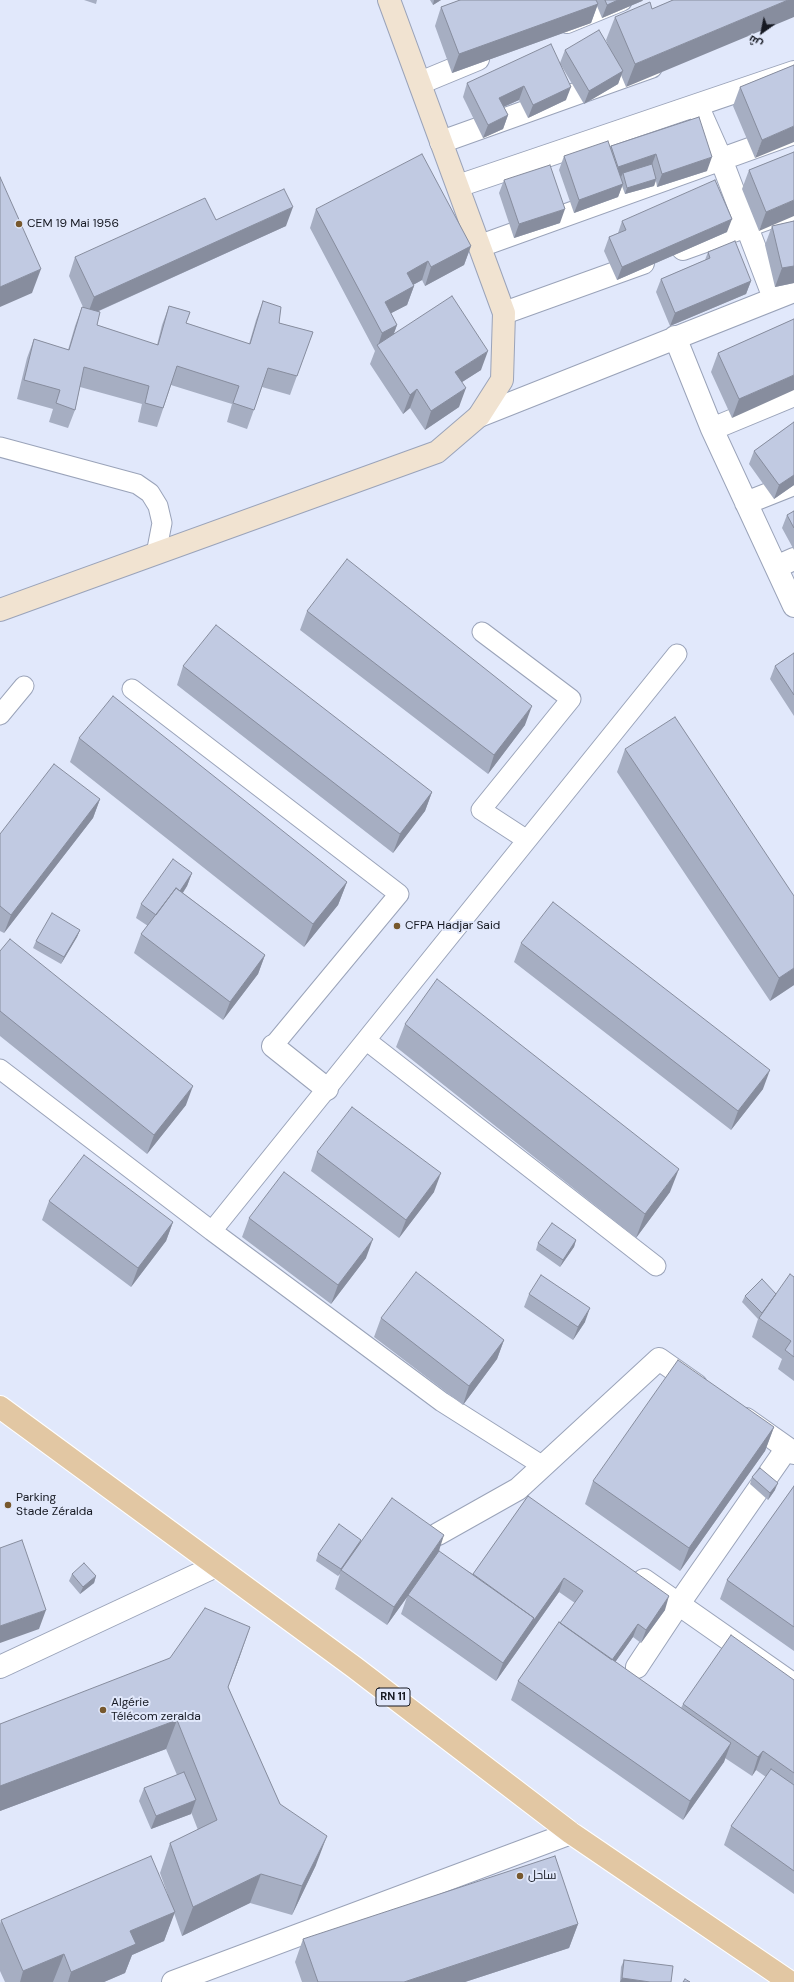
<!DOCTYPE html>
<meta charset="utf-8">
<style>
body{margin:0}
#map{position:relative;width:794px;height:1982px;overflow:hidden;background:#e1e8fb;font-family:"DM Sans",Cairo,sans-serif}
canvas{display:block}
.north{position:absolute;left:742px;top:12px;width:40px;height:40px;-webkit-text-stroke:3px #e1e8fb;paint-order:stroke;rotate:213deg;font-size:11px;font-weight:700;line-height:16px;text-align:center;color:#161922}
.north::after{content:'';display:block;margin:auto;width:14px;height:18px;background:#161922;clip-path:polygon(50% 0,100% 100%,50% 72%,0 100%)}
</style>
<div id="map">
<canvas width="794" height="1982"></canvas>
<div class="north">ش</div>
</div>
<script>
const g = document.querySelector('canvas').getContext('2d');
g.lineJoin = 'round';
const poly = rows => new Path2D(rows.map(r => 'M' + r).join(''));
function trace(path, color, width, dash) { g.strokeStyle = color; g.lineWidth = width; g.lineCap = dash ? 'butt' : 'round'; g.setLineDash(dash || []); g.stroke(path); }
function fillPath(path, color) { g.fillStyle = color; g.fill(path, 'evenodd'); }
function write(font, color, halo, rows, align = 'center') {
  g.font = font + ' "DM Sans",Cairo,sans-serif'; g.lineWidth = 4; g.setLineDash([]); g.textBaseline = 'middle'; g.strokeStyle = halo; g.fillStyle = color; for (const [text, x, y, turn = 0] of rows) {
    g.save(); g.translate(x, y); g.rotate((+turn || 0) * Math.PI / 180); g.textAlign = isNaN(turn) ? turn : align; if (halo) g.strokeText(text, 0, 0); g.fillText(text, 0, 0); g.restore();
  }
}
const service = poly([
 [0,447,137,484,150,493,158,506,162,523,156,554],
 [482,632,571,699,481,810,527,840],
 [132,689,399,894,273,1046],
 [0,715,24,686],
 [367,1041,656,1266],
 [0,1069,212,1231,677,654],
 [212,1231,442,1402,543,1466]
]);
const minor = poly([
 [567,22,621,0],
 [420,83,478,59],
 [697,105,721,159,774,298],
 [441,142,651,67],
 [458,186,794,72],
 [480,246,794,133],
 [683,249,794,209],
 [504,313,643,263],
 [675,337,712,429,794,606],
 [479,416,794,291],
 [712,429,794,395],
 [746,503,794,484],
 [776,567,794,559],
 [273,1046,327,1089],
 [746,1419,794,1453],
 [438,1534,518,1489,659,1359,696,1385],
 [644,1580,794,1685],
 [0,1667,216,1566],
 [637,1667,678,1605,787,1448],
 [173,1982,571,1833]
]);
const secondary = poly([
 [0,610,437,452,479,416,502,380,504,313,389,0]
]);
const primary = poly([
 [0,1407,354,1667,571,1833,790,1982]
]);
const wall = poly([
 [84,0,97,0,96,4],
 [430,0,441,0,433,5],
 [460,0,643,0,642,1,602,18,597,6,591,23,452,73,435,26,441,7],
 [673,0,626,87,621,75,618,84,584,104,561,65,566,100,528,118,519,100,504,107,508,115,503,129,483,138,463,97,467,83,560,63,565,50,610,50,606,40,615,17,652,9],
 [794,65,755,158,733,106,740,87],
 [699,117,707,171,657,187,656,181,654,186,625,194,622,186,618,197,574,213,559,170,564,156,610,148,611,146],
 [794,152,759,231,742,189,749,170],
 [504,180,560,223,514,238,499,193],
 [316,209,471,246,464,265,425,286,422,280,413,285,414,286,407,305,391,313,397,325,394,333,481,370,462,382,459,407,425,430,410,408,403,414,370,364,375,351,310,228],
 [216,220,286,226,99,311,97,325,157,345,162,325,169,306,190,312,186,323,249,344,256,320,263,301,279,323,313,332,290,395,262,387,247,429,227,422,232,404,171,385,157,427,138,422,142,404,80,387,75,410,68,428,49,422,53,409,17,399,27,358,34,339,68,350,75,326,82,307,83,307,69,276,75,257],
 [622,221,727,232,617,280,604,251,609,237,618,233],
 [794,221,794,283,775,287,765,245,772,226],
 [708,252,751,281,746,294,670,326,656,292,661,279,705,260],
 [794,319,732,418,711,372,718,353],
 [794,422,794,485,774,499,749,464,754,451],
 [794,511,794,550,782,528,787,515],
 [307,611,525,725,488,774,300,630],
 [794,653,794,716,770,679,775,666],
 [183,666,432,792,425,811,393,853,177,685],
 [79,738,347,882,338,905,304,947,70,762],
 [625,749,794,985,770,1001,617,772],
 [100,799,93,818,4,933,0,931,0,834],
 [192,873,187,886,183,893,265,955,258,974,223,1020,134,953,141,934,148,926,136,918,141,904],
 [80,930,77,937,61,964,33,948,36,941],
 [521,943,763,1089,731,1130,514,962],
 [0,951,186,1105,147,1154,0,1036],
 [405,1024,670,1192,636,1238,396,1047],
 [317,1152,434,1192,399,1238,311,1171],
 [49,1201,173,1222,166,1241,131,1287,42,1220],
 [249,1218,366,1258,331,1304,242,1237],
 [576,1240,574,1247,560,1267,536,1250,538,1243],
 [794,1277,794,1381,778,1369,782,1359,752,1337,758,1319,742,1302,745,1296,776,1294],
 [529,1294,585,1322,573,1340,524,1307],
 [381,1318,504,1340,497,1359,463,1405,374,1337],
 [774,1427,765,1451,680,1571,585,1504,593,1481],
 [752,1477,775,1490,768,1500,750,1484],
 [794,1486,794,1651,720,1599,727,1580],
 [528,1496,665,1610,641,1643,633,1637,615,1662,681,1708,683,1704,794,1680,794,1894,724,1845,731,1826,766,1777,756,1770,752,1776,725,1758,724,1762,683,1820,511,1700,518,1681,560,1623,575,1603,559,1592,496,1681,401,1614,407,1597,387,1625,335,1589,340,1574,338,1576,316,1561,318,1554,360,1543,438,1553,473,1574],
 [72,1574,96,1576,94,1583,80,1594,69,1581],
 [240,1656,228,1687,280,1804,316,1865,292,1915,250,1903,182,1936,174,1913,164,1941,132,1955,125,1973,104,1982,5,1982,0,1971,0,1924,1,1920,168,1895,160,1873,170,1843,198,1830,191,1812,191,1814,151,1829,139,1801,144,1788,177,1775,166,1749,0,1811,0,1724],
 [578,1924,569,1948,465,1982,302,1982,295,1962,303,1939],
 [624,1960,671,1982,620,1982,621,1967]
]);
const shadedWall = poly([
 [434,0,441,0,433,5],
 [618,0,643,0,642,1,602,18,607,5],
 [788,0,794,0,794,17,626,87,635,64],
 [598,4,591,23,452,73,459,54],
 [623,71,618,84,584,104,589,91],
 [524,86,519,100,494,111,499,98],
 [571,87,566,100,528,118,533,105],
 [508,115,503,129,483,138,488,125],
 [794,126,794,142,755,158,762,140],
 [656,154,651,167,623,173,621,177,613,180,618,167],
 [712,157,707,171,657,187,662,174],
 [656,179,654,186,625,194,627,188],
 [623,184,618,197,574,213,579,200],
 [794,200,794,216,759,231,766,212],
 [293,207,286,226,87,316,94,297],
 [565,209,560,223,514,238,519,224],
 [732,219,727,232,617,280,622,267],
 [471,246,464,265,425,286,431,267],
 [428,261,422,280,400,292,407,273],
 [794,266,794,283,775,287,782,268],
 [41,269,32,293,0,307,0,287],
 [751,281,746,294,670,326,675,313],
 [414,286,407,305,378,320,385,302],
 [397,325,390,344,378,346,382,333],
 [488,351,481,370,448,391,455,372],
 [794,375,794,390,732,418,739,399],
 [466,388,459,407,425,430,431,411],
 [417,389,410,408,403,414,410,395],
 [794,475,794,485,774,499,779,485],
 [532,706,525,725,488,774,494,755],
 [432,792,425,811,393,853,400,834],
 [100,799,93,818,4,933,11,915],
 [192,873,187,886,172,909,176,895],
 [347,882,338,905,304,947,313,924],
 [80,930,77,937,61,964,64,957],
 [265,955,258,974,223,1020,230,1002],
 [794,968,794,985,770,1001,779,978],
 [770,1070,763,1089,731,1130,738,1111],
 [193,1086,186,1105,147,1154,154,1135],
 [679,1169,670,1192,636,1238,645,1214],
 [441,1173,434,1192,399,1238,406,1220],
 [173,1222,166,1241,131,1287,138,1268],
 [373,1239,366,1258,331,1304,338,1285],
 [576,1240,574,1247,560,1267,563,1260],
 [590,1308,585,1322,573,1340,578,1327],
 [504,1340,497,1359,463,1405,469,1386],
 [774,1427,765,1451,680,1571,689,1548],
 [778,1483,775,1490,768,1500,770,1493],
 [444,1535,438,1554,387,1625,394,1607],
 [361,1540,359,1547,341,1570,338,1576,341,1569],
 [96,1576,94,1583,80,1594,83,1587],
 [564,1578,559,1592,496,1681,503,1663,534,1618],
 [669,1596,665,1610,641,1643,646,1630],
 [46,1610,39,1629,0,1643,0,1626],
 [638,1624,633,1637,604,1678,609,1664],
 [250,1627,240,1656,217,1716,228,1687],
 [177,1720,166,1749,0,1811,0,1786],
 [731,1743,724,1762,683,1820,690,1801],
 [763,1751,756,1770,752,1776,758,1757],
 [196,1800,191,1814,151,1829,156,1816],
 [327,1836,316,1865,292,1915,302,1886],
 [261,1874,250,1903,182,1936,193,1907],
 [175,1912,164,1941,132,1955,125,1973,104,1982,68,1982,71,1972,130,1931],
 [578,1924,569,1948,465,1982,404,1982],
 [64,1954,53,1982,20,1982,23,1971],
 [622,1978,650,1982,620,1982]
]);
const building = poly([
 [460,0,596,0,598,4,459,54,441,7,460,0],
 [605,0,618,0,607,5,605,0],
 [673,0,788,0,635,64,615,17,650,2,652,9,673,0],
 [599,30,623,71,589,91,565,50,599,30],
 [551,44,571,87,533,105,524,86,499,98,508,115,488,125,467,83,551,44],
 [794,65,794,126,762,140,740,87,794,65],
 [699,117,712,157,662,174,656,154,618,167,611,146,699,117],
 [608,141,623,184,579,200,564,156,608,141],
 [794,152,794,200,766,212,749,170,794,152],
 [422,154,471,246,431,267,428,261,407,273,414,286,385,302,397,325,382,333,316,209,422,154],
 [652,164,656,179,627,188,623,173,652,164],
 [550,165,565,209,519,224,504,180,550,165],
 [0,177,41,269,0,287,0,177],
 [715,180,732,219,622,267,609,237,626,230,622,221,715,180],
 [284,189,293,207,94,297,75,257,205,198,216,220,284,189],
 [794,221,794,266,782,268,772,226,794,221],
 [735,241,751,281,675,313,661,279,710,258,708,252,735,241],
 [452,296,488,351,455,372,466,388,431,411,417,389,410,395,377,345,452,296],
 [263,301,281,307,279,323,313,332,297,376,268,368,254,410,233,403,239,386,177,366,163,408,145,403,149,386,84,367,75,410,56,403,60,390,24,380,34,339,69,350,82,307,100,312,97,325,158,345,169,306,190,312,186,323,250,344,263,301],
 [794,319,794,375,739,399,718,353,794,319],
 [794,422,794,475,779,485,754,451,794,422],
 [794,511,794,528,787,515,794,511],
 [347,559,532,706,494,755,307,611,347,559],
 [216,625,432,792,400,834,183,666,216,625],
 [794,653,794,695,775,666,794,653],
 [113,696,347,882,313,924,79,738,113,696],
 [675,717,794,896,794,968,779,978,625,749,675,717],
 [54,764,100,799,11,915,0,906,0,834,54,764],
 [173,859,192,873,180,891,176,888,156,915,141,904,173,859],
 [176,888,265,955,230,1002,141,934,176,888],
 [553,902,770,1070,738,1111,521,943,553,902],
 [52,913,80,930,64,957,36,941,52,913],
 [10,939,193,1086,154,1135,0,1011,0,951,10,939],
 [437,979,679,1169,645,1214,405,1024,437,979],
 [352,1107,441,1173,406,1220,317,1152,352,1107],
 [84,1155,173,1222,138,1268,49,1201,84,1155],
 [284,1172,373,1239,338,1285,249,1218,284,1172],
 [552,1223,576,1240,563,1260,538,1243,552,1223],
 [416,1272,504,1340,469,1386,381,1318,416,1272],
 [790,1274,794,1277,794,1357,785,1350,791,1341,759,1318,790,1274],
 [541,1275,590,1308,578,1327,529,1294,541,1275],
 [762,1279,776,1294,762,1313,745,1296,762,1279],
 [678,1360,774,1427,689,1548,593,1481,678,1360],
 [760,1468,778,1483,770,1493,752,1477,760,1468],
 [794,1486,794,1627,727,1580,794,1486],
 [528,1496,669,1596,646,1630,638,1624,612,1660,560,1623,583,1591,564,1578,532,1623,534,1618,473,1574,528,1496],
 [392,1498,444,1535,394,1607,341,1570,392,1498],
 [339,1524,361,1540,341,1569,318,1554,339,1524],
 [22,1540,46,1610,0,1626,0,1548,22,1540],
 [439,1551,534,1618,503,1663,408,1595,439,1551],
 [84,1563,96,1576,83,1587,72,1574,84,1563],
 [205,1608,250,1627,228,1687,280,1804,327,1836,302,1886,261,1874,193,1907,170,1843,217,1820,177,1720,0,1786,0,1724,170,1658,205,1608],
 [559,1622,731,1743,690,1801,518,1681,559,1622],
 [731,1635,794,1680,794,1773,763,1751,758,1757,683,1704,731,1635],
 [771,1769,794,1785,794,1871,731,1826,771,1769],
 [184,1772,196,1800,156,1816,144,1788,184,1772],
 [151,1856,175,1912,130,1931,136,1944,71,1972,64,1954,23,1971,1,1920,151,1856],
 [555,1856,578,1924,404,1982,318,1982,303,1939,555,1856],
 [624,1960,673,1966,671,1982,650,1982,622,1978,624,1960],
 [685,1979,690,1982,683,1982,685,1979]
]);
const markers = [
 [19,224,4,"#77582d"],
 [397,926,4,"#77582d"],
 [8,1505,4,"#77582d"],
 [103,1710,4,"#77582d"],
 [520,1876,4,"#77582d"]
];
const shields = [
 [393,1697,34]
];
const shieldNames = [
 ["RN 11",393,1697]
];
const poiNames = [
 ["CEM 19 Mai 1956",27,224],
 ["CFPA Hadjar Said",405,926],
 ["Parking",16,1498],
 ["Stade Zéralda",16,1512],
 ["Algérie",111,1703],
 ["Télécom zeralda",111,1717],
 ["ساحل",528,1876]
];
trace(service, '#9aa3b9', 21);
trace(minor, '#9aa3b9', 24);
trace(secondary, '#9aa3b9', 24);
trace(primary, '#fff', 24);
trace(service, '#fff', 19);
trace(minor, '#fff', 22);
trace(secondary, '#f1e3d1', 22);
trace(primary, '#e2c7a3', 22);
fillPath(wall, '#a6aec2');
fillPath(shadedWall, '#878d9e');
fillPath(building, '#c1cae2');
trace(building, '#878d9e', 1);
for (const [x, y, r, color] of markers) { const dot = new Path2D(); dot.arc(x, y, r, 0, 2 * Math.PI); g.fillStyle = color; g.fill(dot); trace(dot, '#e1e8fb', 1.5); }
for (const [x, y, w] of shields) { const box = new Path2D(); box.roundRect(x - w / 2, y - 9, w, 18, 3); g.fillStyle = '#e1e8fb'; g.fill(box); trace(box, '#161922', 1); }
write('bold 11px', '#161922', null, shieldNames);
write('12px', '#161922', '#e1e8fb', poiNames, 'left');
</script>
